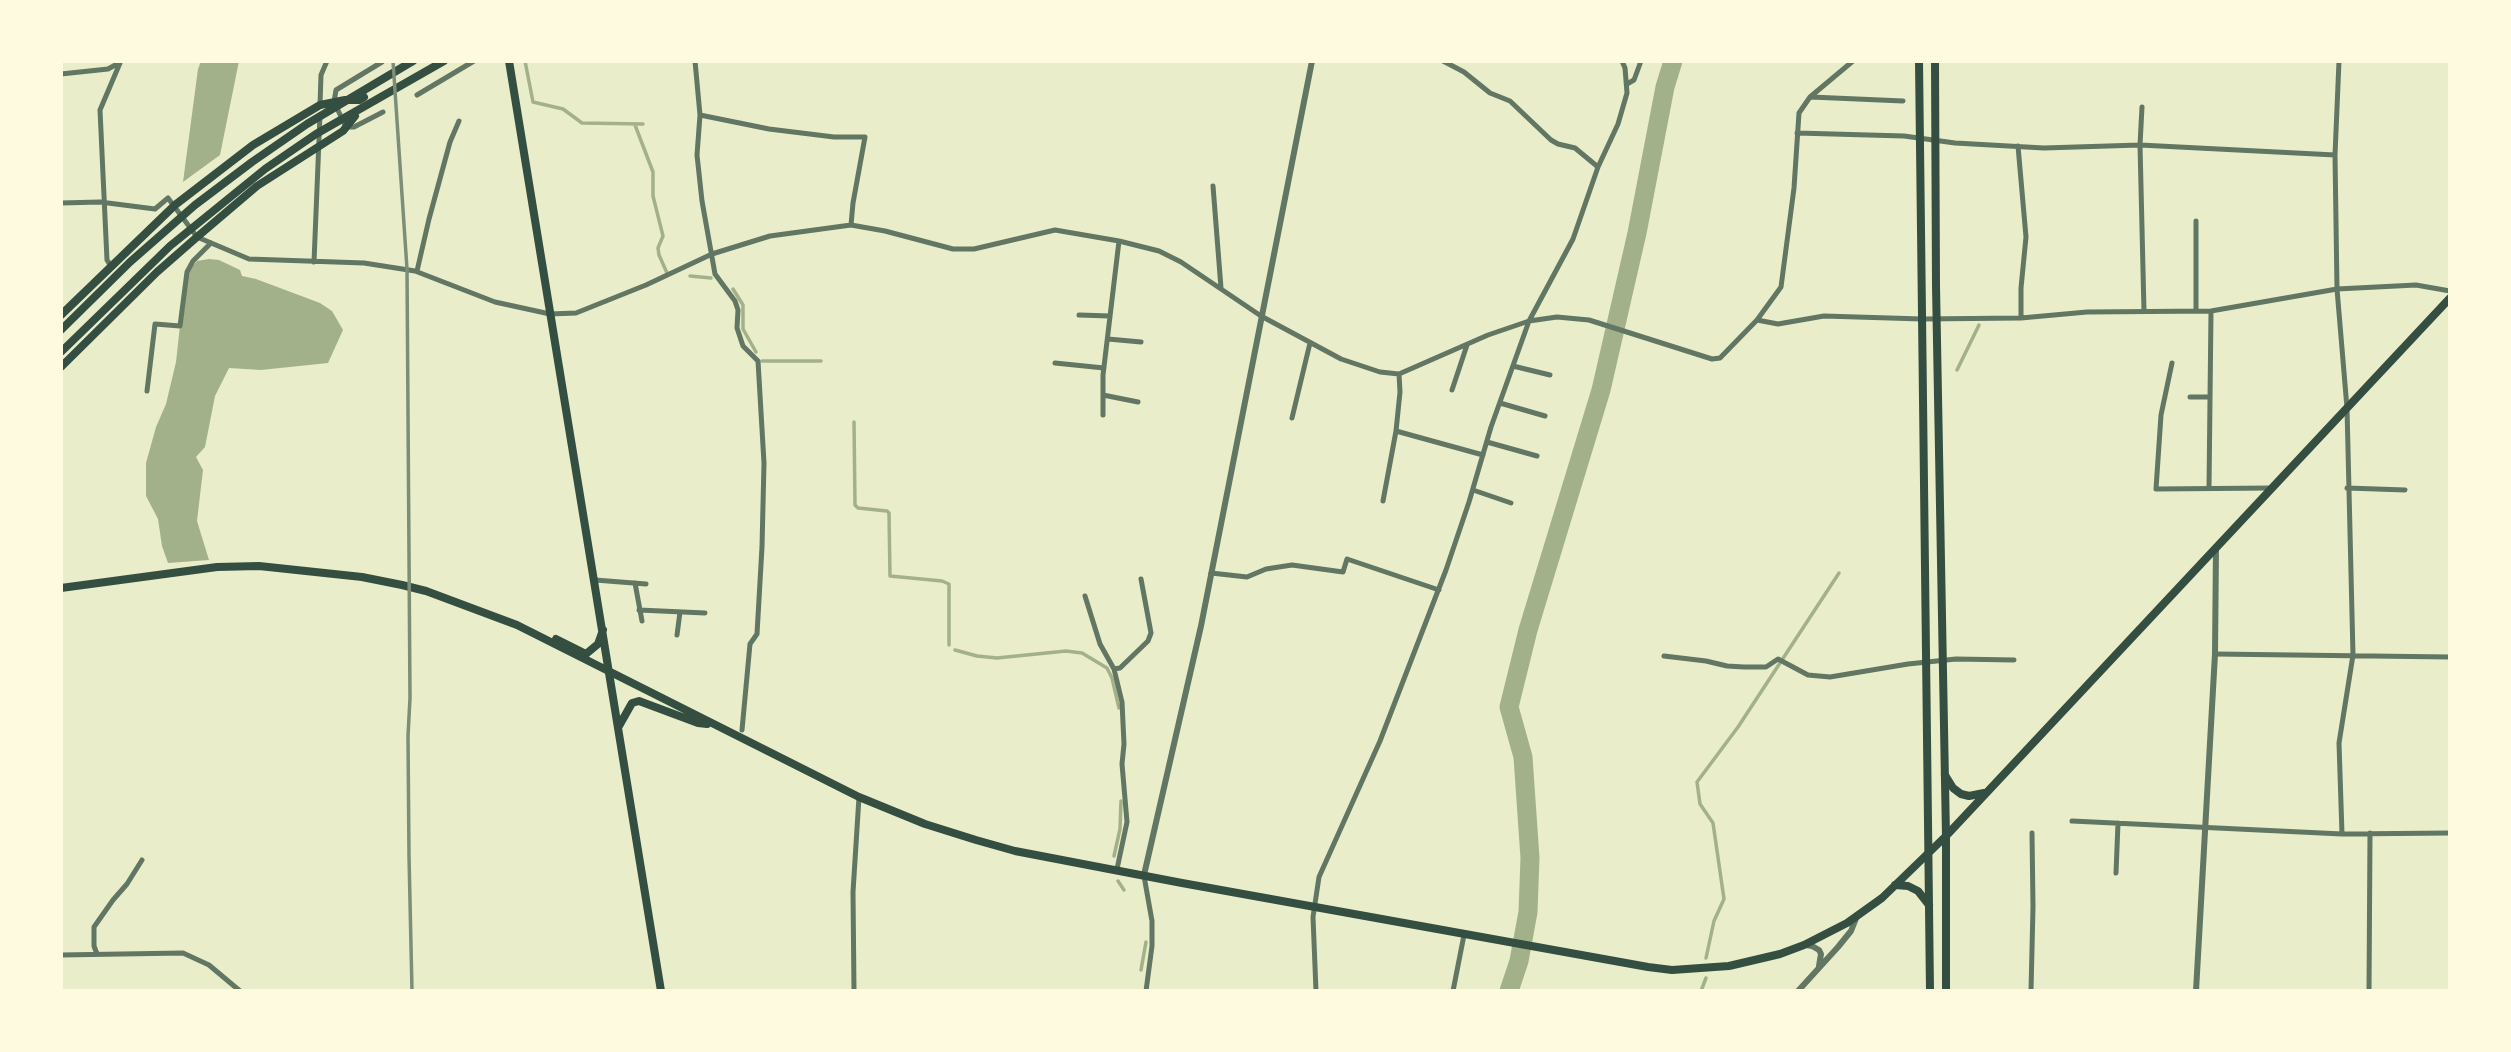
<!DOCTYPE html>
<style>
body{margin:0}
#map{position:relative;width:2511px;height:1052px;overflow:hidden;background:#e9edc9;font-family:Lato,sans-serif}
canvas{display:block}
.frame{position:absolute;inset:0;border:63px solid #fefae0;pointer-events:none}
</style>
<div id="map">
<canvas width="2511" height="1052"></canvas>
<div class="frame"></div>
</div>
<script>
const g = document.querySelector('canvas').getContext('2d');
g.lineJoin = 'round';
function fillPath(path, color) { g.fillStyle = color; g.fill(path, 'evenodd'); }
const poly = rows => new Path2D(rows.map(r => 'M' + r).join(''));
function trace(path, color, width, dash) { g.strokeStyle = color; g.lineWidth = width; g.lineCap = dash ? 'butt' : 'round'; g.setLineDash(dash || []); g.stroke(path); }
const water = poly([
 [201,61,239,61,220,155,183,182,198,69],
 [209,259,219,260,240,270,242,276,256,279,320,303,332,311,343,330,328,363,261,370,229,368,215,396,205,447,196,457,203,470,197,521,209,560,168,563,162,546,158,519,146,496,146,463,156,427,166,404,176,362,185,280,190,269,197,261]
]);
const stream = poly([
 [525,61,533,102,563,109,582,123,643,124],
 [635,125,653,172,653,196,663,236,658,248,659,255,667,273],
 [690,276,711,278],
 [733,289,743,305,743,329,756,352],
 [762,361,821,361],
 [1957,370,1979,325],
 [854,422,855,505,858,508,887,511,889,513,890,576,942,581,949,584,949,645],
 [955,650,977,656,997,658,1066,651,1082,653,1107,668,1112,678,1119,708],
 [1114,856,1120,829,1121,801],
 [1118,881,1124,890],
 [1706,958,1714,921,1724,899,1713,823,1700,804,1697,782,1738,727,1839,573],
 [1141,970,1146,942],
 [1701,991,1706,978]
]);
const river = poly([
 [1509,991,1519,961,1528,912,1530,858,1523,757,1509,707,1528,630,1601,390,1637,233,1665,87,1673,61]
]);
const minor = poly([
 [695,61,700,115,697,155,702,201,715,274,735,301,738,310,737,328,743,346,758,361,764,463,762,547,757,634,750,644,742,730],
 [1443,61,1464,72,1490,93,1510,101,1551,140,1558,144,1575,148,1598,167],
 [2339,61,2335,155,2337,289,2347,408,2353,655,2339,743,2342,834],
 [382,62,336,90,334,102,346,127,354,127,383,112],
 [61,74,108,69,119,63],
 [1627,84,1634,80,1641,61],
 [417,95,474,61],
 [1811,97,1903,101],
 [320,105,321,75,327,61],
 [2142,107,2140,145,2144,311],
 [700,115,769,129,834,137,865,137,853,203,851,225],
 [1797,133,1904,136,1955,143,2044,148,2140,145,2335,155],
 [2018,146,2026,237,2021,288,2021,318],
 [1213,186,1221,288],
 [61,203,100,202,155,209,168,198,197,237,249,259,364,263,415,271,495,302,550,314,576,313,646,285,712,254,770,236,851,225,885,231,953,249,974,249,1055,230,1119,241,1159,251,1181,262,1261,316,1341,359,1380,372,1399,374,1488,335,1529,321,1557,317,1589,320,1712,359,1720,358,1757,320,1781,287,1794,188,1799,113,1810,97,1853,61],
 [314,262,320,115],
 [111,266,107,260,100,110,120,63],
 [417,271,429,219,450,142,459,121],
 [2196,311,2196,221],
 [1079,315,1110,316],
 [1757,320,1778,324,1824,316,1922,319,2021,318,2087,312,2211,311,2337,289,2416,285,2450,291],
 [1108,339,1141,342],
 [1055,363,1104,368],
 [2172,363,2161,415,2156,489,2272,488],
 [1513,366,1550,375],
 [1452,390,1467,345],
 [147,391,155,324,180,326,187,272,193,261,211,243],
 [1103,395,1138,402],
 [2190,397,2210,397],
 [1500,403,1545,416],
 [1103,415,1103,375,1119,241],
 [1292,418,1310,343],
 [1396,431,1483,455],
 [1487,442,1537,456],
 [2209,488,2211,311],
 [2347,488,2405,490],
 [1473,490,1511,503],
 [1383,501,1396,431,1400,392,1399,374],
 [1211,573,1247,577,1266,569,1292,565,1343,572,1347,559,1439,590],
 [595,580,646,584],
 [635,583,642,621],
 [1085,596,1100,644,1114,669,1122,702,1124,744,1122,764,1127,822,1117,869],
 [639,610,705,613],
 [677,635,680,612],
 [2215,654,2450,657],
 [1664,656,1706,661,1727,666,1744,667,1766,667,1778,659,1808,675,1830,677,1908,664,1956,659,2014,660],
 [1114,669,1120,668,1148,641,1151,633,1141,579],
 [2072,821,2342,834,2450,833],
 [2116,873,2118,823],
 [1144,876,1152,921,1152,946,1146,991],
 [97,954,94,946,94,927,113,900,127,884,142,860],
 [61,955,183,953,209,965,240,991],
 [854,991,853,892,859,797],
 [1316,991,1313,917,1319,877,1380,741,1446,570,1469,502,1491,427,1529,321,1573,239,1598,167,1618,124,1627,93,1625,68,1622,61],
 [1453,991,1464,935],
 [2031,991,2033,907,2032,833],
 [2369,991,2370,833]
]);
const tertiary = poly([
 [1144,875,1201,626,1312,61],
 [1806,945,1812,946,1819,950,1821,954,1819,966],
 [1798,991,1838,947,1851,931,1857,916],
 [2196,991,2215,654,2216,547]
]);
const primary = poly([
 [509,61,661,991],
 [61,588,217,567,259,566,362,577,402,585,426,591,517,625,859,797,925,824,976,840,1015,851,1182,883,1648,967,1672,970,1729,966,1780,954,1804,945,1847,923,1882,898,1946,836,2450,298],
 [556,639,586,654,598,644,603,630],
 [619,726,632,703,639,701,698,723,707,724],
 [1945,775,1953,788,1961,794,1969,796,1984,793],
 [1895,885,1908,886,1918,891,1929,905]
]);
const trunk = poly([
 [1919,61,1930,991],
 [1935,61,1936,286,1946,836,1946,991],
 [61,315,175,205,253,145,320,105,345,100,359,100,364,97],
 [61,330,130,262,195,205,252,162,307,124,413,61],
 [61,352,170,246,265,169,316,134,444,61],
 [61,367,157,272,197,237,257,186,343,131,355,116]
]);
const rail = poly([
 [393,61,407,269,410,698,408,736,409,856,412,991]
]);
fillPath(water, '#a3b18a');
trace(stream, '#a3b18a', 3.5);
trace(river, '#a3b18a', 19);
trace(minor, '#617663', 5);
trace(tertiary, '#617663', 6);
trace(primary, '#344e41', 8);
trace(trunk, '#344e41', 8);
trace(rail, '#7c8e77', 3.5);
</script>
